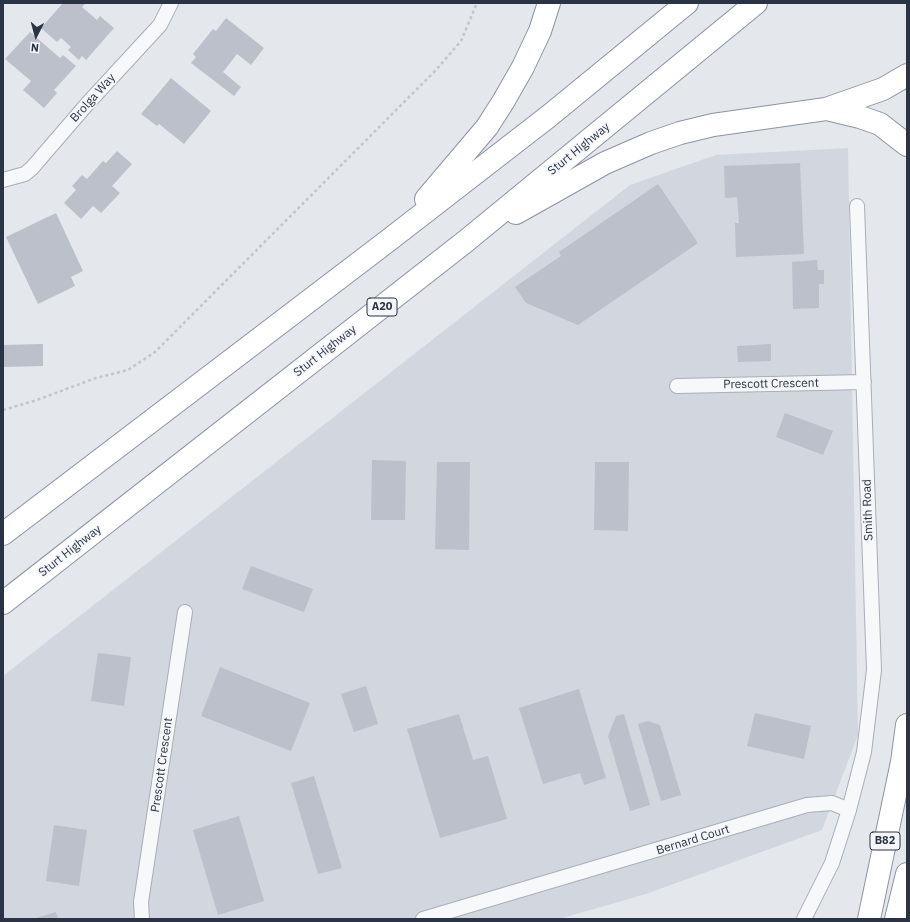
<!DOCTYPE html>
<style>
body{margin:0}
#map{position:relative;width:910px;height:922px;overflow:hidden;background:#e4e7ec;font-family:"IBM Plex Sans",sans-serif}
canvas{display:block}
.frame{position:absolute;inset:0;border:4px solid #2b3445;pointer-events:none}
.north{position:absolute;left:16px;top:16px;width:40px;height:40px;-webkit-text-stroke:3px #f4f6f9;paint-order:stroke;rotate:186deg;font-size:11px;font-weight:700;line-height:16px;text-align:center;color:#2b3445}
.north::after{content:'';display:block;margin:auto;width:14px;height:18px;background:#2b3445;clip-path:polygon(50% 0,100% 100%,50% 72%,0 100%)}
</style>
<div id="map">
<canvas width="910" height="922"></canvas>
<div class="frame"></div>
<div class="north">N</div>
</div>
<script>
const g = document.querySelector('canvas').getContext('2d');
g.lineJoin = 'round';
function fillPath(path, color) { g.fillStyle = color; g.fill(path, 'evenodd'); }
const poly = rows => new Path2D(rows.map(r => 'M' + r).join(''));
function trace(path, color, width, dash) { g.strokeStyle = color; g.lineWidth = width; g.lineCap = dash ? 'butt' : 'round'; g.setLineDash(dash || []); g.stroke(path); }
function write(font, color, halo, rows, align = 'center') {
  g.font = font + ' "IBM Plex Sans",sans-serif'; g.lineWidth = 3.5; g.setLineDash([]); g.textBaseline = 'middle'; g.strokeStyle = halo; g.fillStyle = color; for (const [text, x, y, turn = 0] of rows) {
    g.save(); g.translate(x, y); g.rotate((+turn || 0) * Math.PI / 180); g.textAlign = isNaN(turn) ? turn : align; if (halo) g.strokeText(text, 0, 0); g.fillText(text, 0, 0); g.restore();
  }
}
const built = poly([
 [848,148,858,735,822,830,646,894,559,919,3,919,3,676,630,185,716,155]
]);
const building = poly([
 [63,3,86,3,82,7,97,20,100,16,114,28,86,60,82,56,79,60,68,50,71,47,61,38,57,42,41,28],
 [226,18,264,48,251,65,237,54,223,72,241,87,234,96,191,63,196,57,193,54,213,29,216,31],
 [30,32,60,58,63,55,76,66,54,90,57,93,44,108,23,90,31,81,5,59],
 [171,78,211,111,184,144,159,124,157,126,141,114],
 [117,151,132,164,112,186,120,193,101,213,93,206,81,219,64,203,76,190,72,186,82,175,87,179,103,161,106,163],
 [800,163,804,254,736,257,735,223,739,223,737,197,725,198,724,166],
 [658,184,698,243,578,325,526,303,515,287,561,256,559,252],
 [56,213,83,271,71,277,75,286,38,304,6,237],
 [817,260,818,270,824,270,824,284,819,284,819,308,793,309,792,262],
 [43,344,43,366,3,367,3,345],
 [771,344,771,361,738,362,737,346],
 [785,413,833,431,823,455,776,437],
 [372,460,406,461,405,520,371,520],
 [437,462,470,462,469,550,435,549],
 [595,462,629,462,628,531,594,530],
 [251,566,313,589,304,612,242,589],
 [98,653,131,657,124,706,91,701],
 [220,667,310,703,291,751,201,716],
 [366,686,378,724,354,732,341,694],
 [579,689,606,778,584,785,580,773,543,784,519,708],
 [755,713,811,726,804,759,747,746],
 [459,714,473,760,488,756,507,819,440,838,407,729],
 [624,714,650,805,630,811,608,736,616,716],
 [648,721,660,725,681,795,661,801,638,724],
 [314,776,342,868,318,874,291,783],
 [239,816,264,901,218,915,193,830],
 [54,825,87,830,79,886,46,881],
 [56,912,58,919,33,919]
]);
const path = poly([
 [3,410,34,401,96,378,128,370,155,352,435,71,461,41,477,3]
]);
const street = poly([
 [3,180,25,174,32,168,88,103,160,25,171,3],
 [677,386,864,382],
 [849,810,864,752,874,670,857,206],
 [142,919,141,902,185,612],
 [423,919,807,805,832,803,849,810,832,863,804,919]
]);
const highway = poly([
 [827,109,860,117,880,124,907,145],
 [426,199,487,127,503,102,523,67,540,31,549,3],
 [516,213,605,163,651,143,680,133,713,125,826,109,883,89,907,75],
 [3,534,389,240,549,116,687,3],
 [3,603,466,241,756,3],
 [869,919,902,762,907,725],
 [896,919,907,874]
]);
const shields = [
 [382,307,30],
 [885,841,30]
];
const shieldNames = [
 ["A20",382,307],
 ["B82",885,841]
];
const streetNames = [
 ["Brolga Way",93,98,-48],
 ["Sturt Highway",579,149,-39],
 ["Sturt Highway",325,351,-38],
 ["Prescott Crescent",771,384,-1],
 ["Smith Road",868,510,-92],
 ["Sturt Highway",70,551,-38],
 ["Prescott Crescent",162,765,-82],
 ["Bernard Court",693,840,-17]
];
fillPath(built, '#d2d6de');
fillPath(building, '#bbc0ca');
trace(street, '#a9aeb7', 16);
trace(highway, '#8b94a3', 24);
trace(path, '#c2c5cb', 2.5, [3, 3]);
trace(street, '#f7f8fa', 14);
trace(highway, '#fff', 22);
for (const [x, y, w] of shields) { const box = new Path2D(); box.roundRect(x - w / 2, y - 9, w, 18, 3); g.fillStyle = '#f4f6f9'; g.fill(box); trace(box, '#2b3445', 1); }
write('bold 11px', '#2b3445', null, shieldNames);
write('12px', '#2b3445', '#f4f6f9', streetNames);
</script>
